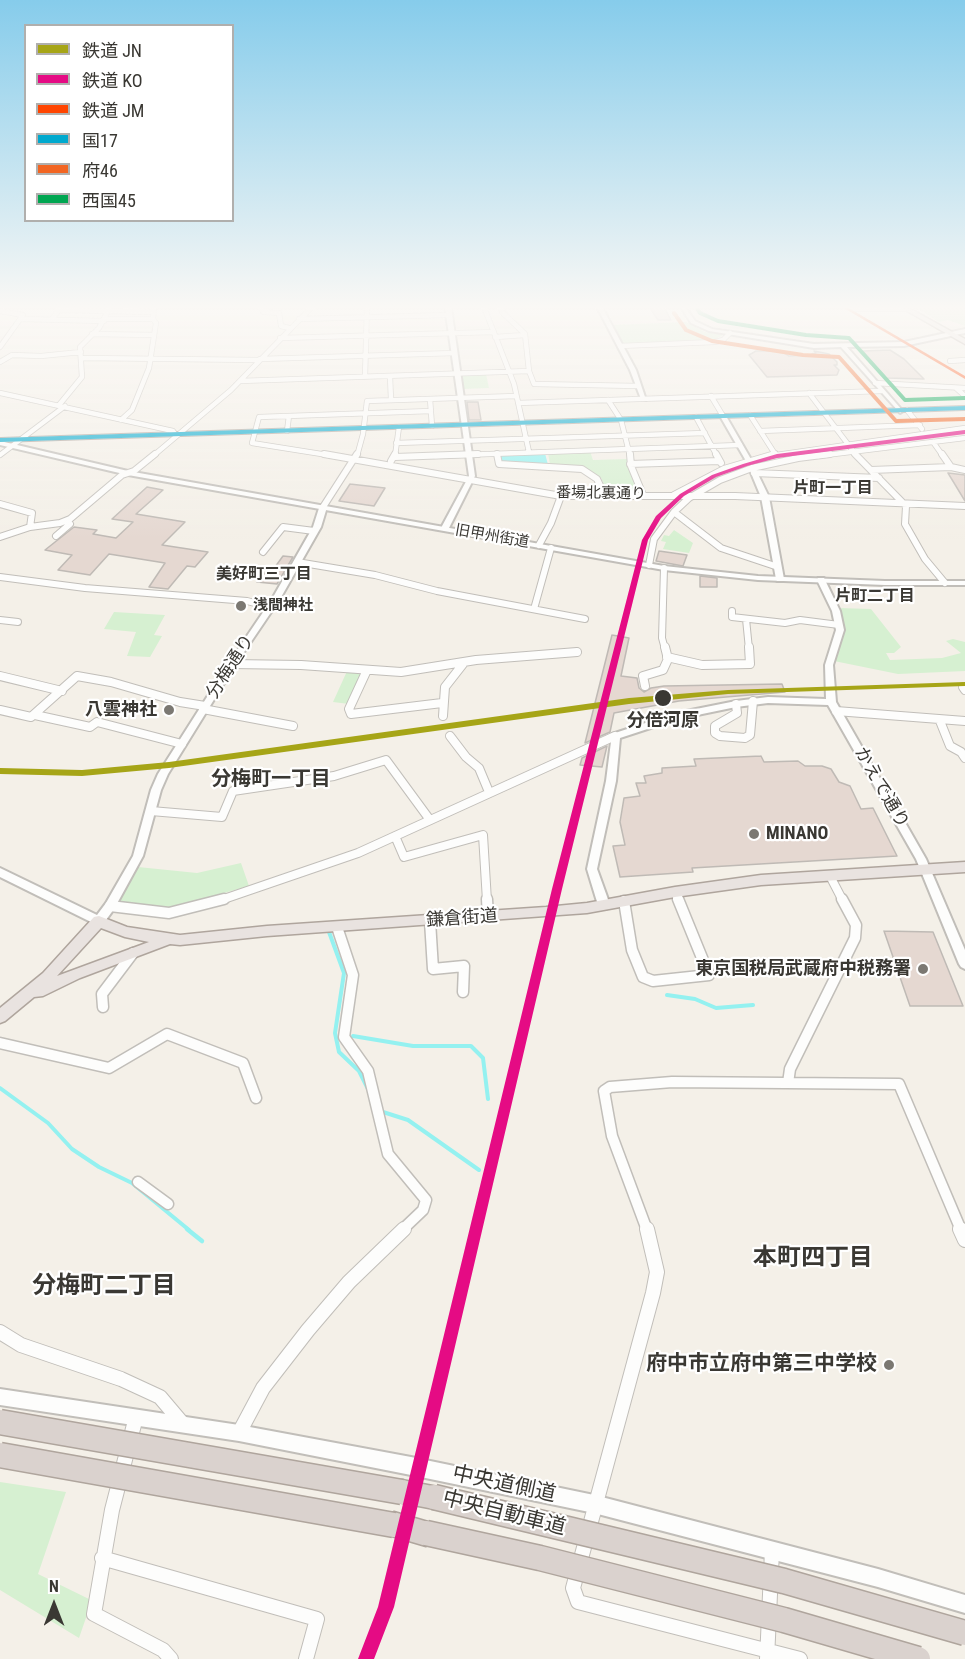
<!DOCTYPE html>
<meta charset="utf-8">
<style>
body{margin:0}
#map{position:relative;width:965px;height:1659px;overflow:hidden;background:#f4f0e8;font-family:"Roboto Condensed","Noto Sans JP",sans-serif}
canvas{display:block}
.legend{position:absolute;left:24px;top:24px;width:210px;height:198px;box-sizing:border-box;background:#fff;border:2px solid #b0afad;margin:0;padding:8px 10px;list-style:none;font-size:18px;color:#3a3833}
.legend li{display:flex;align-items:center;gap:12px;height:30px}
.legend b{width:30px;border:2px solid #b0afad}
.north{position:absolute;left:24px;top:1575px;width:60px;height:60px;-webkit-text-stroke:4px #fff;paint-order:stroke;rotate:0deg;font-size:16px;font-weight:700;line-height:24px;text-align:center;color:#3a3833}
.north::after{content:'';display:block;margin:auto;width:21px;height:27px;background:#3a3833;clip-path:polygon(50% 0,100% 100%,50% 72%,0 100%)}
</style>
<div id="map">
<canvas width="965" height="1659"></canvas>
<ul class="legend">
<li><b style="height:8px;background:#a6a517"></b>鉄道 JN</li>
<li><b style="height:8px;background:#e50b84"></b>鉄道 KO</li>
<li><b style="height:8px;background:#ff4500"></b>鉄道 JM</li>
<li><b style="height:8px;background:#00a9ce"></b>国17</li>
<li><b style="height:8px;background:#f26522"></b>府46</li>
<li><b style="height:8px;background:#00a651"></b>西国45</li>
</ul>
<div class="north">N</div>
</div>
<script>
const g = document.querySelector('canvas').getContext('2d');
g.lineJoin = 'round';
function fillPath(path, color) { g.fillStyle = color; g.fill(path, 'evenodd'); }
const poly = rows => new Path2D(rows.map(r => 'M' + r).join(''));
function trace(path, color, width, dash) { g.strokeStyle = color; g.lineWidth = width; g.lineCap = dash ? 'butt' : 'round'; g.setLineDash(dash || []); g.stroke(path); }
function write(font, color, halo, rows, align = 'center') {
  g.font = font + ' "Roboto Condensed","Noto Sans JP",sans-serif'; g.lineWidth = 4.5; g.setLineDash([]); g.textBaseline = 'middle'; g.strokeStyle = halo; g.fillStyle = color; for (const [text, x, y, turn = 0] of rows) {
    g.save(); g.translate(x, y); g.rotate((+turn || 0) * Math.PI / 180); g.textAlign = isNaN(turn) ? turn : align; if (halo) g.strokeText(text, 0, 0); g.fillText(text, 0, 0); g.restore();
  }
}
const green = poly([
 [916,307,965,307,965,326,948,320,939,322],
 [686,322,705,332,723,335,714,340,621,344,612,325],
 [486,374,489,388,464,389,462,376],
 [590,451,593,460,627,459,637,493,608,494,601,478,583,468,550,465,548,453],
 [674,530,693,543,689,553,663,549,666,542,661,541,664,535,669,536],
 [838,608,871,609,901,647,894,653,886,653,890,660,942,658,961,653,946,641,953,639,965,642,965,671,898,674,834,661],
 [114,612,165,615,154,635,162,636,150,657,127,656,136,632,104,629],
 [348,669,364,671,349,704,333,702],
 [241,863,249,886,170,908,119,903,120,896,138,867,197,873],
 [0,1482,66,1492,38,1574,91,1600,88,1612,79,1638,0,1590]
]);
const water = poly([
 [545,453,548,465,501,463,500,455]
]);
const streamFar1 = poly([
 [329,932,344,973,335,1033,339,1052,359,1071,367,1087],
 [667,995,695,999,716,1008,753,1005],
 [353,1036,413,1046,471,1046,483,1058,488,1099],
 [0,1088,48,1123,72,1149,99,1167,132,1183,189,1230],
 [383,1112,408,1120,479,1170]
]);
const stream = poly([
 [187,1229,202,1241]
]);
const building = poly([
 [649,307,664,307,671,320,658,320,649,307],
 [890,350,904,359,924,379,886,378,863,351,890,350],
 [781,351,789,356,813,355,811,354,816,353,814,351,829,354,837,362,837,365,834,365,839,370,837,375,767,377,749,355,756,351,781,351],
 [467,402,478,402,481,420,469,420,467,402],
 [948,473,965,475,965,501,948,473],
 [350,484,385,488,374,506,339,501,350,484],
 [147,487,163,490,136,514,185,522,162,545,208,552,195,567,187,566,168,589,149,587,165,563,109,554,90,575,58,570,72,555,45,550,74,527,97,530,93,534,116,538,133,522,112,519,147,487],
 [659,551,687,555,683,566,656,561,659,551],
 [283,556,293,557,277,584,257,582,263,573,270,574,283,556],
 [700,576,717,578,717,587,700,587,700,576],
 [612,635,629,638,621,676,637,678,639,688,644,692,651,688,664,686,782,684,785,692,679,701,614,713,610,732,585,743,612,635],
 [607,746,602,767,580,765,582,758,607,746],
 [761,756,764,762,798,761,805,766,822,766,831,769,839,782,850,786,861,809,873,808,897,856,692,868,693,872,620,877,613,846,625,845,620,822,624,798,640,796,636,783,646,783,644,776,662,773,662,768,696,766,694,759,761,756],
 [884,931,933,932,963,1006,910,1006,884,931]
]);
const minorFar4 = poly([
 [261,307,263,312,279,313,281,326,289,328],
 [484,307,514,384,529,452],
 [500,307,502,312,525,334,529,371,534,384,638,386],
 [851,307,855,309,906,309],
 [0,311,23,315,0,347],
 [21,319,104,321],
 [52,319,59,310,153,312],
 [105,319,153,319],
 [299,319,449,315],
 [92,334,154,335],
 [495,337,525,335],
 [280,338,494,332],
 [620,346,715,342,723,340,730,333],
 [82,358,259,360],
 [260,359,455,353],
 [950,361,965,360],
 [0,362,12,355,41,356,81,352],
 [390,376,391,400],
 [365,377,367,307],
 [240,381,529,371],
 [875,383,965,388],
 [956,388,965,396],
 [0,393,173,431,176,435],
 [809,393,857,456],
 [711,396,723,416],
 [430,399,432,426],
 [608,400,621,420,630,456],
 [518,403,882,391],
 [59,405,82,377,80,347,99,328,110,307],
 [907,410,922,429],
 [750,415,775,454],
 [696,417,717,456],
 [121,420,132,410,149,368,156,323,153,319,154,307],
 [287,431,289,416],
 [760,431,920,425],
 [933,442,943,456],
 [396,443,705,433],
 [0,455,65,406],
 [153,456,231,390,312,307],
 [334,456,252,443,259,417,431,411],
 [357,456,363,434,367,401,516,396],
 [395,456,399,427],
 [435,456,740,445],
 [769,456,965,428],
 [818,456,965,438]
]);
const minorFar3 = poly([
 [324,454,561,496,735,496,965,506],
 [497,454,499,464,582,469,597,479,605,496],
 [630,454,631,466,643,495],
 [716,454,721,463],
 [855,454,906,506,905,524,925,559,945,583],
 [942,454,951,467],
 [395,457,478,454],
 [391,461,395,454],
 [630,464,719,461],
 [871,470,951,467,965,470],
 [754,473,879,478],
 [674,495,724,469,775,454],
 [0,504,32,513,30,527],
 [323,507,357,454],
 [674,512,721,548,778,567],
 [56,536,70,524,67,523],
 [0,537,30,527,60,523,70,519,122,475,134,471,155,454],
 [539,545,551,523,561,496],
 [263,552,283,527,314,531],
 [297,562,375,575,437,591,585,619],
 [649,565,654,539,674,512,689,498,720,480,752,468,798,458,830,454],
 [664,568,662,638,665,649],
 [0,577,85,588,247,601,270,607],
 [534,609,551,548],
 [732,611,732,617,785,623,800,620,839,625],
 [746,619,749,649],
 [0,620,18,622]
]);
const minorFar2 = poly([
 [667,657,702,665,750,664,749,647],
 [232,664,301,665,401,672,476,660,577,652],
 [367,670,349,709,351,714,442,703],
 [0,676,62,691],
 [645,686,643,676,663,670,668,659,665,647],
 [963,687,965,690],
 [736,704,737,713,715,726,715,733,720,736,745,738,750,735,753,701],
 [203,709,293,726],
 [0,710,31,717,77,676,111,682,180,702,205,706],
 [836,711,965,721],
 [35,715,90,727,97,722,182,744],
 [443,716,445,687,463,664],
 [940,721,950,746,961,752,965,758],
 [450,736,466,757,479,768,489,792],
 [151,811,222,817,233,791,334,776,386,760,430,820],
 [395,836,404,857,483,835,487,901],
 [830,876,843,901],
 [675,892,679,901],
 [218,901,358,853,615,736]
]);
const minorFar1 = poly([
 [487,899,488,918],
 [624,901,632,950,643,977,653,981,709,975,678,899],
 [110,906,169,913,224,899],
 [430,921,433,969,464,966,463,992],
 [337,927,353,975,344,1037,368,1071,388,1154,426,1200,423,1210,402,1230],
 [103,1007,102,994,133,953],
 [0,1043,109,1068,167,1034,243,1063,256,1098],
 [788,1083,790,1069,855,938,856,925,842,899],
 [138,1182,168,1204],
 [647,1230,612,1136,604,1091,610,1087,672,1082,899,1084,961,1230]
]);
const minor = poly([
 [647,1229,657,1272,653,1293,573,1588,578,1602,800,1659],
 [960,1229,965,1240],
 [0,1332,21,1345,121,1379,160,1397,182,1423],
 [136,1417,112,1510,94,1614,163,1650,171,1659],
 [239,1433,263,1388,308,1330,349,1282,404,1229],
 [102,1558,317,1619,306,1659],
 [767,1659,772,1551]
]);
const tertiary = poly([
 [445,307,451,307,475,476,449,528,445,530,441,528,469,476,445,307],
 [597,307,602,307,636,370,646,400,641,399,630,370,597,307],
 [681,307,685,307,695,321,712,329,814,344,904,342,965,329,965,333,904,346,847,347,902,410,903,411,900,413,841,347,814,348,709,331,691,323,681,307],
 [723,414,726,416,752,461,751,462,746,461,720,416,723,414],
 [752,466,755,468,769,497,784,579,783,581,777,581,776,579,761,497,749,468,752,466],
 [320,505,327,507,321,527,280,599,236,664,168,774,161,790,143,856,114,909,103,924,99,926,95,924,0,877,0,868,97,915,106,903,133,856,151,790,158,774,228,664,272,599,313,527,320,505],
 [818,578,824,578,825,580,840,611,844,630,833,665,836,702,926,859,965,950,965,969,961,967,959,964,916,859,828,705,768,703,736,707,678,719,620,738,616,781,597,869,610,905,608,908,604,909,600,908,598,905,587,869,606,781,612,734,676,713,736,701,768,697,826,699,825,665,836,630,832,611,817,580,818,578],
 [0,1389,239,1425,411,1457,594,1495,878,1569,965,1595,965,1613,878,1587,594,1513,411,1475,239,1441,0,1405,0,1389]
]);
const secondary = poly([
 [0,441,128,471,664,566,758,576,885,581,965,581,965,585,885,585,758,580,664,570,128,475,0,445,0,441]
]);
const primary = poly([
 [900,307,907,307,965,339,965,344,900,307],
 [965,862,965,872,761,885,675,897,587,913,267,936,180,945,170,944,80,978,43,996,34,997,5,1021,0,1023,0,1008,43,973,94,917,99,916,127,927,180,935,267,926,546,907,587,903,675,887,761,875,965,862],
 [101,928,125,937,149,942,57,976,101,928]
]);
const trunk = poly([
 [965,406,965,410,0,442,0,438,965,406]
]);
const motorway = poly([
 [402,1480,443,1488,446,1497,443,1506,434,1509,393,1501,390,1492,393,1483,402,1480],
 [394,1512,435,1524,439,1533,435,1542,426,1546,385,1534,381,1525,385,1516,394,1512]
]);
const motorwayBridge = poly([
 [0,1422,402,1492],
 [0,1455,394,1525],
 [434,1497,784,1581,965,1633],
 [426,1533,540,1558,784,1620,918,1659]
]);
const bus1 = poly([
 [0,440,965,408]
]);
const bus2 = poly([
 [674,313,686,330,712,341,803,355,839,357,896,421,965,419]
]);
const bus3 = poly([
 [696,307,700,313,718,321,806,335,849,338,905,400,965,398]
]);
const rail1 = poly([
 [965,682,965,686,728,694,629,704,169,768,82,776,0,774,0,768,82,770,169,762,629,698,728,690,965,682]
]);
const rail2 = poly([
 [965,430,965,434,777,458,747,466,716,477,684,496,661,518,648,540,562,889,394,1607,374,1659,358,1659,378,1607,552,889,642,540,656,516,680,494,712,475,743,464,777,454,965,430]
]);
const rail3 = poly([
 [842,307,847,307,965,376,965,379,842,307]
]);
const markers = [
 [241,606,6,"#7b7872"],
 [663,698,9,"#3a3833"],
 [169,710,6,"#7b7872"],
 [754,834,6,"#7b7872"],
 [923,969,6,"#7b7872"],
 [889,1365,6,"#7b7872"]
];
const farStreetnames = [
 ["番場北裏通り",601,494,1],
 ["旧甲州街道",492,537,10]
];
const farPoinames = [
 ["浅間神社",253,606]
];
const farNeighbourhoodnames = [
 ["片町一丁目",833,489],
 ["美好町三丁目",264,575],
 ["片町二丁目",875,597]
];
const streetNames = [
 ["分梅通り",231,667,-57],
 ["かえで通り",881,788,60],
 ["鎌倉街道",462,919,-4]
];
const poiNames = [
 ["八雲神社",157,710],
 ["MINANO",766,834,"left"],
 ["東京国税局武蔵府中税務署",911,969]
];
const stopNames = [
 ["分倍河原",663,721]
];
const neighbourhoodNames = [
 ["分梅町一丁目",271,780]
];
const nearPoinames = [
 ["府中市立府中第三中学校",877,1365]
];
const nearStreetnames = [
 ["中央道側道",504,1485,12],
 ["中央自動車道",504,1514,14]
];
const nearNeighbourhoodnames = [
 ["本町四丁目",813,1259],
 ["分梅町二丁目",104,1287]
];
fillPath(green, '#d6f0d1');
fillPath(water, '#94f1f0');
trace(streamFar1, '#94f1f0', 4);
trace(stream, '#94f1f0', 4.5);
fillPath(building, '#e5d8d1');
trace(building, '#bfbab5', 1.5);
trace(minorFar4, '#c1beb9', 6);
trace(minorFar3, '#c1beb9', 8);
trace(minorFar2, '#c1beb9', 10);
trace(minorFar1, '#c1beb9', 13);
trace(minor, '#c1beb9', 16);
trace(tertiary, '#c1beb9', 4);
trace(secondary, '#c1beb9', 4);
trace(primary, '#afa59d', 3);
trace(trunk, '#afa59d', 2);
trace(motorway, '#afa59d', 3);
trace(minorFar4, '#fdfdfc', 4.5);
trace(minorFar3, '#fdfdfc', 6);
trace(minorFar2, '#fdfdfc', 8);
trace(minorFar1, '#fdfdfc', 10);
trace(minor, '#fdfdfc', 14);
fillPath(tertiary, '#fdfdfc');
fillPath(secondary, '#fdfdfc');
fillPath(primary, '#e9e3e0');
fillPath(trunk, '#e2dad7');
fillPath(motorway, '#dad2ce');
trace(motorwayBridge, '#afa59d', 27, []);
trace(motorwayBridge, '#dad2ce', 24);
trace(bus1, '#00a9ce', 4);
trace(bus2, '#f26522', 4);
trace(bus3, '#00a651', 4);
fillPath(rail1, '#a6a517');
fillPath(rail2, '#e50b84');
fillPath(rail3, '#ff4500');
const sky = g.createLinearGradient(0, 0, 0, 539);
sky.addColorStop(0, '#86cceb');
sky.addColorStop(0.57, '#faf8f5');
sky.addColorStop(1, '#faf8f500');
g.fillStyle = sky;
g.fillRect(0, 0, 965, 539);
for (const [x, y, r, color] of markers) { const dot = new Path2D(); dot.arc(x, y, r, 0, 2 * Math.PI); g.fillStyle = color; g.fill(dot); trace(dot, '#fff', 2); }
write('15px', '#3a3833', '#fff', farStreetnames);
write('bold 15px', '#3a3833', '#fff', farPoinames, 'left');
write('bold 16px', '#3a3833', '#fff', farNeighbourhoodnames);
write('18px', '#3a3833', '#fff', streetNames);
write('bold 18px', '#3a3833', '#fff', poiNames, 'right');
write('bold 18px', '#3a3833', '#fff', stopNames);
write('bold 20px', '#3a3833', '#fff', neighbourhoodNames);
write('bold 21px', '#3a3833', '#fff', nearPoinames, 'right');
write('21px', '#3a3833', '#fff', nearStreetnames);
write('bold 24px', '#3a3833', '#fff', nearNeighbourhoodnames);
</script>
